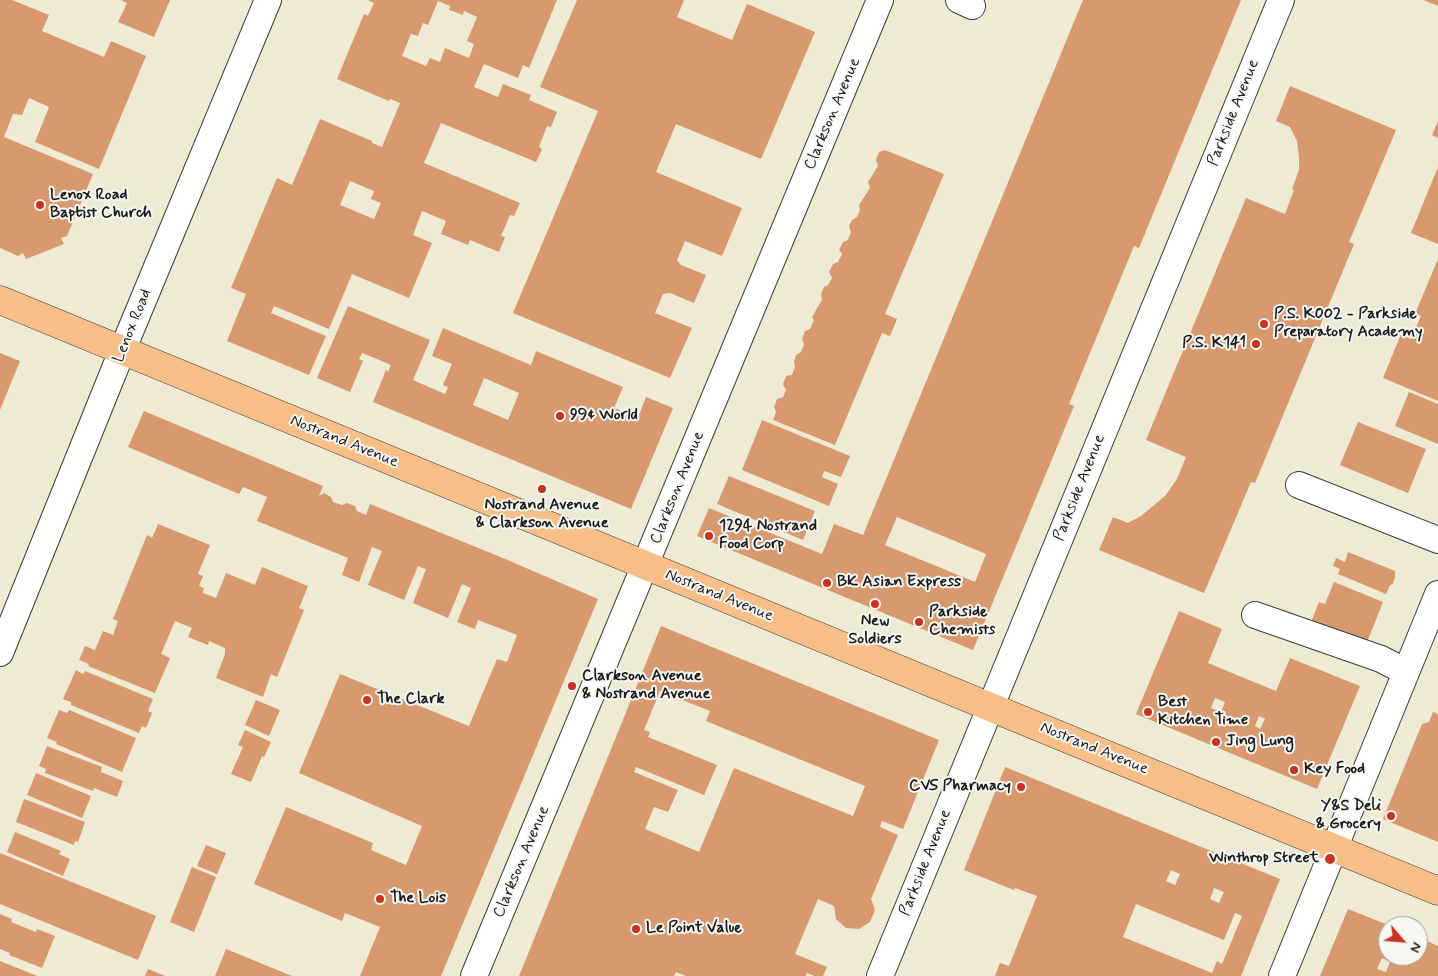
<!DOCTYPE html>
<meta charset="utf-8">
<style>
body{margin:0}
#map{position:relative;width:1438px;height:976px;overflow:hidden;background:#eeead4;font-family:Mynerve,sans-serif}
canvas{display:block}
.north{position:absolute;left:1378px;top:916px;width:50px;height:50px;box-sizing:border-box;background:#f6f6f2;border:1px solid #9f9f9c;border-radius:50%;rotate:117deg;font-size:14px;font-weight:700;line-height:20px;text-align:center;color:#1c1c1c}
.north::after{content:'';display:block;margin:auto;width:18px;height:22px;background:#c8321e;clip-path:polygon(50% 0,100% 100%,50% 72%,0 100%)}
</style>
<div id="map">
<canvas width="1438" height="976"></canvas>
<div class="north">N</div>
</div>
<script>
const g = document.querySelector('canvas').getContext('2d');
g.lineJoin = 'round';
function fillPath(path, color) { g.fillStyle = color; g.fill(path, 'evenodd'); }
const poly = rows => new Path2D(rows.map(r => 'M' + r).join(''));
function trace(path, color, width, dash) { g.strokeStyle = color; g.lineWidth = width; g.lineCap = dash ? 'butt' : 'round'; g.setLineDash(dash || []); g.stroke(path); }
function write(font, color, halo, rows, align = 'center') {
  g.font = font + ' Mynerve,sans-serif'; g.lineWidth = 4; g.setLineDash([]); g.textBaseline = 'middle'; g.strokeStyle = halo; g.fillStyle = color; for (const [text, x, y, turn = 0] of rows) {
    g.save(); g.translate(x, y); g.rotate((+turn || 0) * Math.PI / 180); g.textAlign = isNaN(turn) ? turn : align; if (halo) g.strokeText(text, 0, 0); g.fillText(text, 0, 0); g.restore();
  }
}
const building = poly([
 [0,0,12,0,49,15,42,31,104,57,111,41,146,56,99,169,35,142,49,107,29,98,22,115,13,114,4,137,93,174,67,236,61,238,64,244,26,259,23,253,18,256,0,248],
 [121,0,170,0,154,37,118,22,127,3],
 [368,0,557,0,529,68,523,65,518,78,484,64,474,87,498,97,503,84,531,95,529,100,557,112,551,127,547,126,539,147,542,149,536,162,441,123,424,163,520,203,514,216,510,215,501,236,505,237,499,252,470,240,468,245,441,234,446,221,422,211,413,235,432,243,409,298,352,274,329,329,274,306,271,313,326,336,309,375,227,341,246,294,231,288,277,178,292,185,320,119,372,141,372,143,382,147,400,103,390,99,389,101,337,79,364,14,368,16,374,3],
 [438,1,450,6,449,10,463,15,464,11,477,17,467,41,474,44,469,58,445,48,440,62,430,58,426,66,402,56,411,34,418,36,423,23,428,25],
 [350,181,374,191,371,199,381,203,374,219,340,205],
 [577,0,684,0,677,17,732,40,747,4,815,32,761,159,676,124,669,141,656,172,742,208,722,256,685,241,677,260,681,265,706,275,694,303,670,293,663,294,655,313,692,328,670,378,513,313,598,111,540,87],
 [1083,0,1241,0,1139,248,1134,246,1069,404,1074,406,973,650,697,536,709,508,822,554,834,524,863,535],
 [897,517,986,554,975,582,885,545],
 [1423,0,1438,0,1438,6],
 [1290,86,1396,130,1349,242,1354,244,1255,483,1251,482,1204,593,1099,550,1113,517,1128,523,1141,516,1165,496,1177,479,1186,457,1146,440,1246,198,1285,214,1294,190,1292,189,1299,170,1299,156,1297,141,1290,127,1276,121],
 [1438,121,1438,138,1432,135],
 [885,150,944,174,885,314,897,319,890,336,882,333,835,445,773,420,776,412,774,407,777,399,783,397,786,390,783,384,786,376,792,375,795,367,794,362,796,355,801,352,804,344,802,339,805,331,810,329,814,320,812,317,822,300,821,294,824,287,828,285,832,278,829,272,833,264,838,262,842,254,839,250,843,242,848,240,851,232,849,226,852,220,857,217,860,210,859,205,870,188,868,182,878,166,876,160,879,152],
 [1438,167,1438,244,1411,233],
 [1438,259,1438,401,1383,378,1401,334,1411,339,1421,316,1415,314],
 [348,306,430,340,413,380,445,394,448,387,443,385,452,364,432,356,443,328,531,365,536,351,623,387,614,408,638,418,646,397,673,408,631,509,373,402,386,370,388,372,391,365,377,359,362,353,359,359,363,361,350,392,317,378],
 [484,378,519,393,508,420,473,405],
 [0,353,20,361,0,410],
 [1409,392,1438,404,1438,444,1395,426],
 [144,411,323,486,319,496,324,493,331,497,333,502,342,505,347,503,355,506,357,511,366,515,370,504,503,558,598,599,441,976,360,976,380,927,345,913,342,921,254,884,286,807,373,843,371,850,406,865,422,826,299,773,340,674,469,726,497,659,507,662,517,635,478,620,475,629,457,622,471,588,462,584,448,618,413,603,426,569,422,568,418,566,404,600,368,585,382,551,372,547,359,582,342,575,348,558,257,521,267,497,243,487,239,494,128,447],
 [762,420,850,456,841,477,824,471,822,477,838,484,829,506,742,470],
 [1358,422,1426,449,1408,493,1340,465],
 [729,476,815,511,803,540,717,504],
 [158,524,210,545,198,574,203,576,199,586,204,588,203,593,216,598,226,573,255,585,262,567,308,586,299,608,304,610,277,677,271,674,263,697,216,678,225,654,225,648,209,641,208,645,188,637,192,628,175,621,161,654,170,658,155,693,88,666,89,664,79,660,85,646,95,650,103,631,113,635,118,621,113,619,147,535,152,538],
 [1348,552,1395,571,1395,577,1393,584,1390,585,1386,594,1338,574,1340,569,1333,566,1336,558,1345,562],
 [1334,582,1383,602,1365,647,1310,625,1319,602,1325,604],
 [1179,611,1222,629,1208,663,1232,673,1276,691,1290,658,1360,686,1317,789,1136,714],
 [1215,698,1225,702,1221,712,1211,708],
 [1259,716,1265,719,1260,729,1255,726],
 [661,626,939,740,903,829,882,821,880,827,898,835,871,899,875,910,870,922,859,929,846,928,836,919,834,906,818,899,795,954,827,967,823,976,815,976,807,973,806,976,686,976,676,972,674,976,519,976],
 [660,691,710,711,706,721,865,786,853,816,734,768,699,852,645,829,654,807,668,812,678,790,634,772,636,767,704,795,717,765,648,737,650,732,644,730],
 [76,670,83,674,85,671,153,699,148,711,152,713,146,728,142,726,139,733,71,705,71,702,63,699],
 [256,700,280,710,269,736,245,725],
 [59,710,67,713,69,710,136,738,122,772,56,744,57,742,47,738],
 [1433,712,1438,714,1438,842,1383,819,1422,724,1429,722],
 [245,730,271,742,264,757,262,756,251,782,231,774,243,747,238,745],
 [47,746,102,767,101,772,123,781,117,797,94,788,93,791,45,773,46,769,39,766],
 [1005,767,1280,879,1241,976,995,976,1000,963,1009,966,1037,896,1015,888,1014,890,964,870],
 [1171,870,1180,874,1175,885,1166,881],
 [1214,888,1224,892,1219,903,1210,899],
 [1136,904,1224,940,1235,913,1242,916,1222,964,1217,961,1212,973,1123,937],
 [36,773,91,796,82,818,27,795],
 [24,799,85,822,78,842,75,841,74,845,16,822],
 [15,832,61,851,59,854,70,859,63,876,7,852],
 [206,845,226,853,217,874,197,866],
 [0,853,156,916,138,960,0,904],
 [192,867,216,877,194,932,170,922],
 [1348,909,1388,925,1388,956,1418,956,1418,937,1438,946,1438,976,1320,976],
 [1382,958,1390,962,1386,972,1377,969],
 [0,914,12,919,11,922,36,932,37,929,55,936,42,968,9,955,10,953,0,949],
 [226,949,292,976,215,976],
 [0,961,37,976,0,976],
 [148,969,165,976,145,976]
]);
const minor = poly([
 [959,0,972,6],
 [1299,485,1438,540],
 [1255,615,1381,659,1406,672],
 [0,653,122,351,268,0],
 [474,976,880,0],
 [880,976,1281,0],
 [1282,976,1438,594]
]);
const major = poly([
 [0,300,1438,891]
]);
const markers = [
 [40,205,5,"#c8321e"],
 [1264,324,5,"#c8321e"],
 [1256,344,5,"#c8321e"],
 [560,416,5,"#c8321e"],
 [542,489,5,"#c8321e"],
 [709,536,5,"#c8321e"],
 [827,583,5,"#c8321e"],
 [875,604,5,"#c8321e"],
 [919,622,5,"#c8321e"],
 [572,686,5,"#c8321e"],
 [367,700,5,"#c8321e"],
 [1148,712,5,"#c8321e"],
 [1216,742,5,"#c8321e"],
 [1294,770,5,"#c8321e"],
 [1021,787,5,"#c8321e"],
 [1391,816,5,"#c8321e"],
 [1330,859,6,"#c8321e"],
 [380,899,5,"#c8321e"],
 [636,929,5,"#c8321e"]
];
const streetNames = [
 ["Parkside Avenue",1234,113,-68],
 ["Clarkson Avenue",833,114,-67],
 ["Lenox Road",133,326,-68],
 ["Nostrand Avenue",344,442,22],
 ["Clarkson Avenue",678,488,-68],
 ["Parkside Avenue",1080,488,-68],
 ["Nostrand Avenue",719,596,22],
 ["Nostrand Avenue",1094,749,22],
 ["Clarkson Avenue",522,862,-67],
 ["Parkside Avenue",926,863,-68]
];
const poiNames = [
 ["Lenox Road",50,196],
 ["Baptist Church",50,214],
 ["P.S. K002 - Parkside",1274,315],
 ["Preparatory Academy",1274,333],
 ["P.S. K141",1246,344,"right"],
 ["99¢ World",570,416],
 ["Nostrand Avenue",542,506,"center"],
 ["& Clarkson Avenue",542,524,"center"],
 ["1294 Nostrand",719,527],
 ["Food Corp",719,545],
 ["BK Asian Express",837,583],
 ["Parkside",929,613],
 ["Chemists",929,631],
 ["New",875,622,"center"],
 ["Soldiers",875,640,"center"],
 ["Clarkson Avenue",582,677],
 ["& Nostrand Avenue",582,695],
 ["The Clark",377,700],
 ["Best",1158,703],
 ["Kitchen Time",1158,721],
 ["Jing Lung",1226,742],
 ["Key Food",1304,770],
 ["CVS Pharmacy",1011,787,"right"],
 ["Y&S Deli",1381,807,"right"],
 ["& Grocery",1381,825,"right"],
 ["Winthrop Street",1319,859,"right"],
 ["The Lois",390,899],
 ["Le Point Value",646,929]
];
fillPath(building, '#d9996e');
trace(minor, '#3c3b38', 28);
trace(major, '#3c3b38', 29);
trace(minor, '#fff', 26);
trace(major, '#f7be88', 28);
for (const [x, y, r, color] of markers) { const dot = new Path2D(); dot.arc(x, y, r, 0, 2 * Math.PI); g.fillStyle = color; g.fill(dot); trace(dot, '#f6f6f2', 2); }
write('16px', '#1c1c1c', '#f6f6f2', streetNames);
write('bold 16px', '#1c1c1c', '#f6f6f2', poiNames, 'left');
</script>
